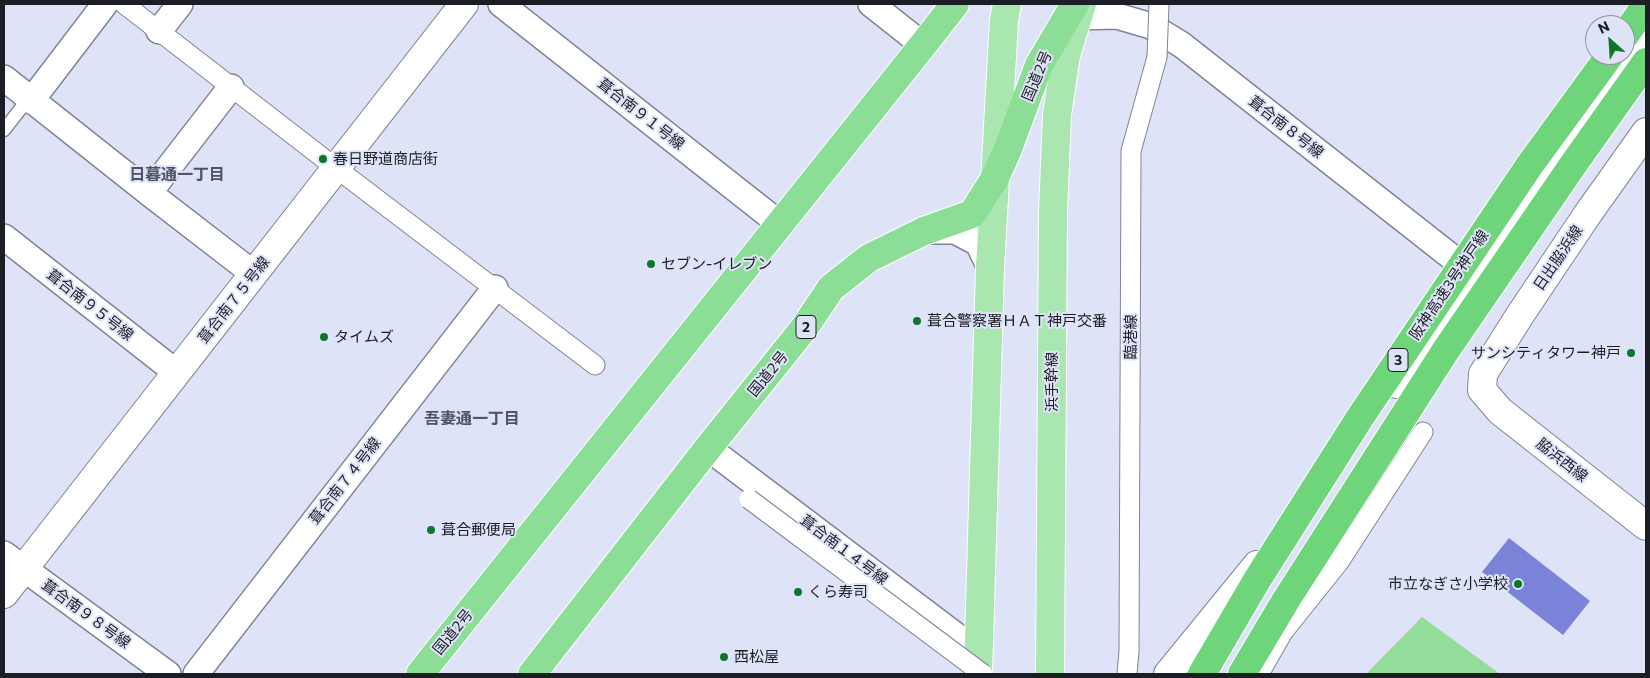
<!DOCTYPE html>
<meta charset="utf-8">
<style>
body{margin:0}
#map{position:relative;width:1650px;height:678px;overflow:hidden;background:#dfe3f7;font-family:Commissioner,sans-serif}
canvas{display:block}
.frame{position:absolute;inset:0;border:5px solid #1c1e25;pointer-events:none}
.north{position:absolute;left:1585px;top:15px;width:50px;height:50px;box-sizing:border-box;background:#dfe3f7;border:1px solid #9194a3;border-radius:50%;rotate:334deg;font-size:14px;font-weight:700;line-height:20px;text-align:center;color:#1c1e25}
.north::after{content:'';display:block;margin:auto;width:18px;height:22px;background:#0d7629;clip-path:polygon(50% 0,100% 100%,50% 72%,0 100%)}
</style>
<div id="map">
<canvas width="1650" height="678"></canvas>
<div class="frame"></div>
<div class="north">N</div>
</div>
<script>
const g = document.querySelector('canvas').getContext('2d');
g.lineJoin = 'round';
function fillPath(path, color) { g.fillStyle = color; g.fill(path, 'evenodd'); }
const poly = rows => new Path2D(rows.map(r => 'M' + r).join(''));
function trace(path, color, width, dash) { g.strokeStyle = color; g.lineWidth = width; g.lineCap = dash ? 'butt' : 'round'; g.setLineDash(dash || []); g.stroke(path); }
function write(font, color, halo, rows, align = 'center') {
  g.font = font + ' Commissioner,"Noto Sans JP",sans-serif'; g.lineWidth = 4; g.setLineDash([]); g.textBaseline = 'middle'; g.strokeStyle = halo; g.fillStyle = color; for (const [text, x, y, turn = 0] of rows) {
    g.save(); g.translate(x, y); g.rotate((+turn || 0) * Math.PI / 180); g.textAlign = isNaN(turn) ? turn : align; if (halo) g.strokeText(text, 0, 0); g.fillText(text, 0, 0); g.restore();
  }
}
const green = poly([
 [1422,617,1500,674,1366,674]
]);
const water = poly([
 [1509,538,1590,601,1563,635,1482,572]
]);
const service = poly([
 [4,130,29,98]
]);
const pedestrian = poly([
 [124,4,336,168,595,365],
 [1127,674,1129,651,1131,151,1157,57],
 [1259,674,1283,632,1339,562,1423,432]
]);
const minor = poly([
 [501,4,780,224],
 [871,4,923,45],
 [1077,17,1117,16,1151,26,1182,45,1477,277],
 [159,31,180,4],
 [4,78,149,193,254,274],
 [31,101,105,4],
 [149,193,231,87],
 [926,231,955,231,978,243,990,268],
 [4,237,177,373],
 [1477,277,1592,109,1646,33],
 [708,448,979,653],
 [4,554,168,674],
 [196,674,495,288]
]);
const tertiary = poly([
 [1646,132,1587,215,1520,315,1483,374,1482,390,1500,411,1646,526],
 [1396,384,1477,277],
 [4,594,464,4],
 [1168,674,1257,565]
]);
const primary = poly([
 [978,674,990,268,1004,20,1007,4],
 [1050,674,1053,211,1057,115,1066,55,1082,4]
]);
const trunk = poly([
 [420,674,923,45,955,4],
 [532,674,708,448,805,327,831,288,869,258,924,231,972,214,995,178,1008,149,1039,65,1075,4]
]);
const motorway = poly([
 [1625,35,1646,5],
 [1242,674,1286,600,1446,350,1575,162,1646,62]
]);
const pedestrianBridge = poly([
 [1157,57,1159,4],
 [749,499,983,674]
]);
const motorwayBridge = poly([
 [1202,674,1257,580,1359,419,1529,166,1610,55]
]);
const markers = [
 [323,159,5,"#0d7629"],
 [651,264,5,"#0d7629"],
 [917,321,5,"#0d7629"],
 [324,337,5,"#0d7629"],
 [1631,353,5,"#0d7629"],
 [431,530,5,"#0d7629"],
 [1518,584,5,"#0d7629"],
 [798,592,5,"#0d7629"],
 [724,657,5,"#0d7629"]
];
const shields = [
 [806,327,20],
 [1398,360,20]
];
const shieldNames = [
 ["2",806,327],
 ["3",1398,360]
];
const streetNames = [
 ["国道2号",1037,76,-67],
 ["葺合南９１号線",641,114,38],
 ["葺合南８号線",1286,127,38],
 ["日出脇浜線",1558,258,-56],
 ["阪神高速3号神戸線",1449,285,-56],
 ["葺合南７５号線",234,300,-52],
 ["葺合南９５号線",90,305,38],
 ["臨港線",1131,337,-90],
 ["国道2号",768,374,-51],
 ["浜手幹線",1052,382,-90],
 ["脇浜西線",1562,460,38],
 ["葺合南７４号線",345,481,-52],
 ["葺合南１４号線",844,550,37],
 ["葺合南９８号線",86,614,36],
 ["国道2号",453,632,-51]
];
const poiNames = [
 ["春日野道商店街",333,159],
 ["セブン-イレブン",661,264],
 ["葺合警察署ＨＡＴ神戸交番",927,321],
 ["タイムズ",334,337],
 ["サンシティタワー神戸",1621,353,"right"],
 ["葺合郵便局",441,530],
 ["市立なぎさ小学校",1508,584,"right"],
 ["くら寿司",808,592],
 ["西松屋",734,657]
];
const neighbourhoodNames = [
 ["日暮通一丁目",177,175],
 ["吾妻通一丁目",472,419]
];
fillPath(green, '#93dc99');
fillPath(water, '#7983d8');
trace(service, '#818496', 15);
trace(pedestrian, '#818496', 21);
trace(minor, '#818496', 28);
trace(tertiary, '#818496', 30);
trace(primary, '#fff', 30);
trace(trunk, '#fff', 30);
trace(motorway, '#fff', 30);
trace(service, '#fff', 12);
trace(pedestrian, '#fff', 19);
trace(minor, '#fff', 25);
trace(tertiary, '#fff', 28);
trace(primary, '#a9e6b0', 28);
trace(trunk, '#8cde96', 28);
trace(motorway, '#6fd57b', 28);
trace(pedestrianBridge, '#818496', 21, []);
trace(motorwayBridge, '#fff', 30, []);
trace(pedestrianBridge, '#fff', 19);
trace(motorwayBridge, '#6fd57b', 28);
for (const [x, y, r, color] of markers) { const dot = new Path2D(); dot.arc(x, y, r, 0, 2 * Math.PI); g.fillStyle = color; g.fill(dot); trace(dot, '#dfe3f7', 2); }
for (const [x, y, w] of shields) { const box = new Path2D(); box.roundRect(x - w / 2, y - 11.5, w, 23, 4); g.fillStyle = '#dfe3f7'; g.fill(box); trace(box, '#1c1e25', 1); }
write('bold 14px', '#1c1e25', null, shieldNames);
write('15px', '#1c1e25', '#dfe3f7', streetNames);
write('15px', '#1c1e25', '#dfe3f7', poiNames, 'left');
write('bold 16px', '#4f5263', '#dfe3f7', neighbourhoodNames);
</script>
